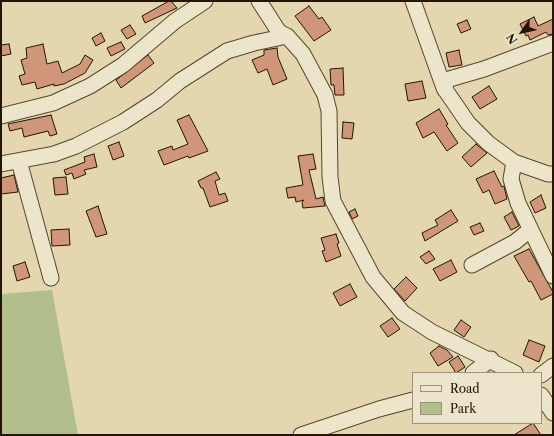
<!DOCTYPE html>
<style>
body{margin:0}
#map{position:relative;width:554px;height:436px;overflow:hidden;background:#e4d7af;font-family:"Libre Caslon Text",serif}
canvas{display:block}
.frame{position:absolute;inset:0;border:2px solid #241501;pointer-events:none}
.legend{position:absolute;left:412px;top:372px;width:130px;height:52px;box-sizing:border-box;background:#ede5cb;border:1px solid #9d927a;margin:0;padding:5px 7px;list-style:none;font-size:12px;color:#241501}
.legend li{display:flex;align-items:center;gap:8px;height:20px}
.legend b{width:20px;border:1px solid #9d927a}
.north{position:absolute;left:502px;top:12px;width:40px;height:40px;-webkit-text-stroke:3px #ede5cb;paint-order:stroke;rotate:236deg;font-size:11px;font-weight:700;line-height:16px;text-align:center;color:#241501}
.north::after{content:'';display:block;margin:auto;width:14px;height:18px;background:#241501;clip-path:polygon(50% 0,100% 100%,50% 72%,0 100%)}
</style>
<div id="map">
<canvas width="554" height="436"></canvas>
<div class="frame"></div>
<ul class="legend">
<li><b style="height:5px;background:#ede5cb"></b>Road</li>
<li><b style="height:11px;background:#b2be8c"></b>Park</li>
</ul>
<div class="north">N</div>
</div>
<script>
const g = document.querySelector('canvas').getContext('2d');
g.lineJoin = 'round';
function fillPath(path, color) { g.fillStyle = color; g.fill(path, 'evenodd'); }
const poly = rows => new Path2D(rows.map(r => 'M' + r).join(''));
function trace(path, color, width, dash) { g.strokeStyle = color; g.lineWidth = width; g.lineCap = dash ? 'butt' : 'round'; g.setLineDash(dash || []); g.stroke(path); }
const green = poly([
 [52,290,78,435,1,435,1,294]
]);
const building = poly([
 [169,1,171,1,177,8,145,23,142,16,169,1],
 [309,6,319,19,322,17,331,30,314,41,295,16,309,6],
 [534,17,538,26,553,19,553,34,548,35,546,32,530,40,528,35,526,36,520,24,534,17],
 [467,20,471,29,461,33,457,24,467,20],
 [130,25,136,34,127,39,121,30,130,25],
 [101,33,105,41,96,46,92,38,101,33],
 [121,42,125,49,111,56,107,48,121,42],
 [9,44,11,54,1,56,1,45,9,44],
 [43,44,47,64,58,61,62,73,80,64,85,55,93,60,85,73,64,84,54,86,54,84,37,89,35,82,22,85,19,76,25,74,21,60,27,58,26,48,43,44],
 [277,48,278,57,287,79,273,85,267,69,258,73,252,60,264,55,264,50,277,48],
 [459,50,462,65,449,67,446,53,459,50],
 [148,55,154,63,121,88,116,80,148,55],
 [343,68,344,95,335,95,334,85,331,85,330,69,343,68],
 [422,81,426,98,408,101,405,84,422,81],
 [489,86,497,99,480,109,472,97,489,86],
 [439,109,448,124,446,125,458,143,447,151,434,132,423,138,416,123,439,109],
 [51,115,57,134,50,136,48,131,24,137,22,128,10,131,8,124,51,115],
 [189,115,208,151,189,158,188,156,164,165,158,151,172,146,173,150,188,144,177,120,189,115],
 [343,122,354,123,352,139,342,138,343,122],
 [119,142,124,156,113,160,108,146,119,142],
 [476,144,487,153,471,167,462,157,476,144],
 [94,154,97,167,84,170,86,174,74,179,72,173,66,175,64,170,85,162,84,157,94,154],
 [313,154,316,169,309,170,316,199,323,197,325,206,303,208,302,202,304,200,296,202,295,197,288,198,286,188,303,185,298,156,313,154],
 [494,171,502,187,504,186,507,199,495,204,489,190,483,193,476,179,494,171],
 [216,172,220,179,215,181,219,195,225,193,228,201,210,207,203,188,201,188,198,181,216,172],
 [14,175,18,192,1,194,1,178,14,175],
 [66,177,68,194,55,195,53,178,66,177],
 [541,195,546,208,535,213,530,202,541,195],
 [98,206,107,234,96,237,86,211,98,206],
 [355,209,358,216,352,219,349,212,355,209],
 [451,210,458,221,425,241,422,233,438,225,435,220,451,210],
 [512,212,519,226,511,230,504,217,512,212],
 [480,223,484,231,474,235,470,227,480,223],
 [69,229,70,245,52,246,51,230,69,229],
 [336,234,339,243,337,244,341,256,326,262,322,251,325,250,321,238,336,234],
 [529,249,553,292,553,294,541,300,531,281,529,282,514,256,529,249],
 [429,251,435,259,426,264,420,257,429,251],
 [451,260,457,272,440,281,433,269,451,260],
 [25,262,30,277,17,281,13,266,25,262],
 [406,277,417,288,405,301,394,289,406,277],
 [350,284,357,297,340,306,333,293,350,284],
 [392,318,400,329,388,337,380,326,392,318],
 [461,320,471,327,464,337,454,330,461,320],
 [529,340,545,346,539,362,523,355,529,340],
 [439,346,447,350,453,357,438,366,430,353,439,346],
 [458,356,465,367,456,373,449,362,458,356],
 [533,423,541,435,514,435,533,423]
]);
const minor = poly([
 [259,1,279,32,287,36,303,54,325,95,329,111,330,177,333,201,373,277,403,313,432,332,515,373],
 [413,1,444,88,468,123,488,143,514,162,548,174,553,174],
 [445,90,446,80,484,69,553,43],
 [1,116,53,103,90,86,123,65,175,21,205,1],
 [19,161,51,278],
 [514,162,511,179,518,203,553,276],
 [1,164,54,154,76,146,123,122,157,100,180,81,227,51,254,43,287,36],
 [472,265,515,242,530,230],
 [473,373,491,359],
 [541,375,553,366],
 [541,395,553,413],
 [301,435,379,409,413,400]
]);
fillPath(green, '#b2be8c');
fillPath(building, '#d0967a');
trace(building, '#241501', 1);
trace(minor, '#54462c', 17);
trace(minor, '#ede5cb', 15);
</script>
